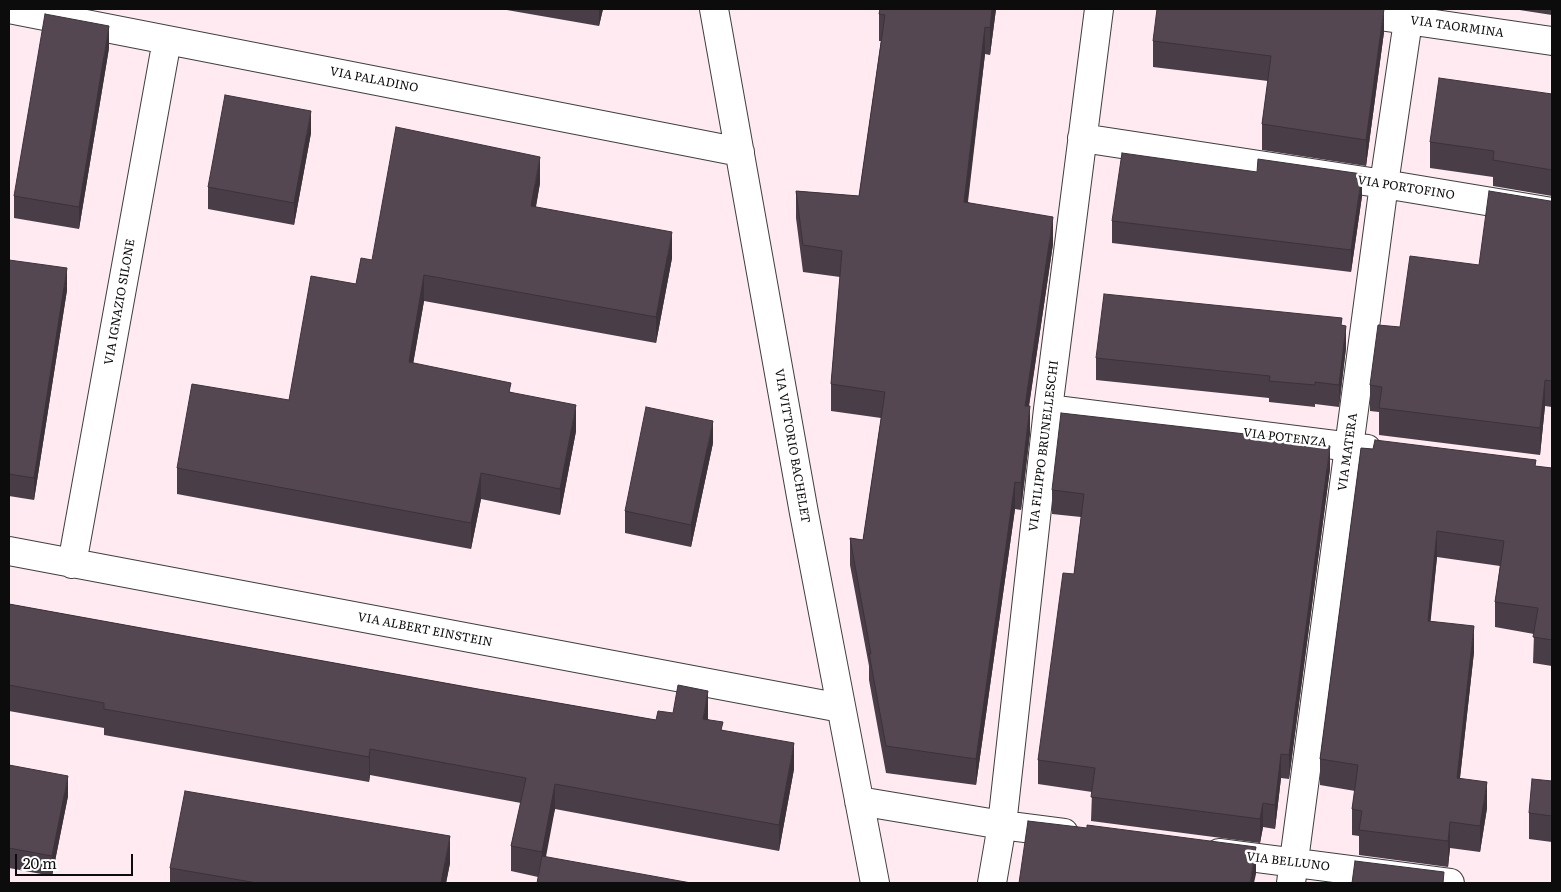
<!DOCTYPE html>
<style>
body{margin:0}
#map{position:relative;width:1561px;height:892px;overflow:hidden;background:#ffeaf2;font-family:Literata,serif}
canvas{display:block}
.frame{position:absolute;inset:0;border:10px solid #0c0c0c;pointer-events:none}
.scale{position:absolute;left:15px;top:854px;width:118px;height:22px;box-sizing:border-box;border:2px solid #0c0c0c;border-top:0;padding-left:6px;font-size:15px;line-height:18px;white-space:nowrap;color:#0c0c0c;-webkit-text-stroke:4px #fff;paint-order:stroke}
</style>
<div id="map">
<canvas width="1561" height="892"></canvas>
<div class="frame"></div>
<div class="scale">20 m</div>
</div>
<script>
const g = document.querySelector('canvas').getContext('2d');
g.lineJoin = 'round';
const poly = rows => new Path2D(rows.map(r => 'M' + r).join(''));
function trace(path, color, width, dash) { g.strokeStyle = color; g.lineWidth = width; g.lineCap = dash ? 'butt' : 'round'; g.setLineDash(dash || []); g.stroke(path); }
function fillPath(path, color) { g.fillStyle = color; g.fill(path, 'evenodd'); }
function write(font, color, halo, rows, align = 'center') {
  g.font = font + ' Literata,serif'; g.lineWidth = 5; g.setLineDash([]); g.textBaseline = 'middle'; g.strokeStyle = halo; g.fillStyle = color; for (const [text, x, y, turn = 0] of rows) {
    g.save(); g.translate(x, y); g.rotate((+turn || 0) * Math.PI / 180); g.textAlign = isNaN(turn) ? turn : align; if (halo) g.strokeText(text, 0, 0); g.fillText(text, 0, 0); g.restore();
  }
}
const minor = poly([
 [9,9,740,152],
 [714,9,804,513,875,883],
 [1331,9,1552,41],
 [1082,138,1384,184,1552,212],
 [1048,409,1367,449],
 [9,551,841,708],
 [72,564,167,40],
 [859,801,1002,825,1064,833],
 [1219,853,1450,883],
 [992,883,1002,825,1048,409,1099,9],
 [1291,883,1384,184,1408,21]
]);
const wall = poly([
 [501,9,603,9,599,26],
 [880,9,996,9,990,55,985,54,968,202,1053,244,1029,406,1030,433,1021,510,1015,509,976,785,886,773,869,680,869,666,850,565,850,538,863,540,881,418,831,411,831,384,840,277,803,272,796,218,796,191,859,196,881,41,879,41,879,14],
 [1513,9,1552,9,1552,15],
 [1384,32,1366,166,1262,150,1262,124,1268,81,1153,67,1153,41],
 [109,48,79,229,14,218,14,196],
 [1552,94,1552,196,1493,186,1493,177,1430,168,1430,142],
 [311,133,294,225,208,209,208,187],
 [540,183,536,207,672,258,656,343,424,301,413,363,511,392,576,431,560,515,481,499,471,549,177,494,177,468,289,400,356,284,372,260],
 [1362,196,1351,272,1112,243,1112,221],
 [1550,201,1552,201,1552,407,1545,406,1540,455,1379,435,1379,412,1370,411,1370,385,1400,327,1479,265],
 [9,260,67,290,34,500,9,496],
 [1342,325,1346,348,1339,407,1315,404,1315,407,1269,402,1269,398,1096,380,1096,358],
 [713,443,691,547,625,533,625,511],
 [1361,448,1552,468,1552,666,1533,663,1534,634,1495,627,1495,602,1500,566,1437,557,1430,621,1474,652,1460,778,1487,808,1480,852,1450,848,1448,867,1359,855,1359,836,1352,835,1352,809,1355,791,1320,785,1320,759],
 [1330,469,1289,779,1281,778,1275,829,1263,827,1260,843,1091,821,1092,792,1038,784,1038,760,1074,574,1081,517,1052,514,1052,490],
 [9,604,478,689,656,720,673,713,708,716,708,719,723,731,794,769,779,851,555,809,538,877,511,871,511,846,521,803,370,775,369,782,104,735,104,728,9,711],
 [9,765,68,796,52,876,9,868],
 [1552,781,1552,842,1529,839,1529,813],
 [450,863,446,883,170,883,170,868]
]);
const shadedWall = poly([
 [599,9,603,9,599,26],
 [992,9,996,9,990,55,990,28],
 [1384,9,1384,32,1366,166,1366,140],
 [109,26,109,48,79,229,79,207],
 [985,27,985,54,964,229,964,202],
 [311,111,311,133,294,225,294,203],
 [540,157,540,183,531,232,531,206],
 [1362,174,1362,196,1351,272,1351,250],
 [1053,217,1053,244,1025,432,1025,406],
 [672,232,672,258,656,343,656,317],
 [67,268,67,290,34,500,34,478],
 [424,275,424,301,409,388,409,362],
 [1346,326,1346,348,1339,407,1339,385],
 [1545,380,1545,406,1540,455,1540,428],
 [576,405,576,431,560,515,560,489],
 [1030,406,1030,433,1021,510,1021,483],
 [713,421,713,443,691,547,691,525],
 [1330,446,1330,469,1289,779,1289,755],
 [481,473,481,499,471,549,471,523],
 [1015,482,1015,509,976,785,976,759],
 [1437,531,1437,557,1428,647,1428,621],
 [1474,626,1474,652,1457,804,1457,778],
 [708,691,708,716,703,744,703,719],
 [794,743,794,769,779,851,779,825],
 [370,749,370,775,369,782,369,757],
 [1281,754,1281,778,1275,829,1275,805],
 [68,776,68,796,52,876,52,856],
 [1487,782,1487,808,1480,852,1480,826],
 [555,784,555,809,542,878,542,852],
 [1263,803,1263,827,1260,843,1260,819],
 [1450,822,1450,848,1448,867,1448,841],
 [450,836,450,863,446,883,441,883],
 [1256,847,1256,874,1254,883,1250,883]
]);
const building = poly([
 [880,9,992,9,990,28,985,27,964,202,1053,217,1025,406,1030,406,1021,483,1015,482,976,759,886,746,869,653,871,654,850,538,863,540,885,392,831,384,842,251,803,245,796,191,859,196,885,15,879,14,880,9],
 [1157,9,1384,9,1366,140,1262,124,1271,56,1153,41,1157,9],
 [45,14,109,26,79,207,14,196,45,14],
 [1439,78,1552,94,1552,170,1493,160,1494,151,1430,142,1439,78],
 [225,95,311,111,294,203,208,187,225,95],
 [396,127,540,157,531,206,672,232,656,317,424,275,409,362,511,383,509,392,576,405,560,489,481,473,471,523,177,468,192,384,289,400,311,276,356,284,361,258,372,260,396,127],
 [1122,153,1257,172,1258,159,1362,174,1351,250,1112,221,1122,153],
 [1489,191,1550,201,1552,201,1552,381,1545,380,1540,428,1379,408,1382,387,1370,385,1378,325,1400,327,1410,256,1479,265,1489,191],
 [9,260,67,268,34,478,9,474,9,260],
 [1104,294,1342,318,1341,325,1346,326,1339,385,1315,382,1315,385,1269,381,1270,376,1096,358,1104,294],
 [646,407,713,421,691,525,625,511,646,407],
 [1061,413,1263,436,1330,446,1289,755,1281,754,1275,805,1263,803,1260,819,1091,797,1095,768,1038,760,1063,573,1074,574,1084,494,1052,490,1061,413],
 [1375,440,1536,460,1535,466,1552,468,1552,640,1533,637,1538,608,1495,602,1504,541,1437,531,1428,621,1474,626,1457,778,1487,782,1480,826,1450,822,1448,841,1359,830,1362,811,1352,809,1358,765,1320,759,1361,448,1373,449,1375,440],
 [9,604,478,689,656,720,658,711,673,713,678,685,708,691,703,719,723,722,721,730,794,743,779,825,555,784,542,852,511,846,526,778,370,749,369,757,104,709,104,703,9,685,9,604],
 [9,765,68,776,52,856,9,848,9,765],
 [1532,779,1552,781,1552,816,1529,813,1532,779],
 [185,791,450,836,441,883,257,883,170,868,185,791],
 [1028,821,1087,828,1087,825,1256,847,1250,883,1019,883,1028,821],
 [542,856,691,883,537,883,542,856],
 [1355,861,1444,872,1443,883,1352,883,1355,861]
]);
const streetNames = [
 ["VIA TAORMINA",1457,27,8],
 ["VIA PALADINO",374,80,11],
 ["VIA PORTOFINO",1406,188,9],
 ["VIA IGNAZIO SILONE",120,302,-80],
 ["VIA POTENZA",1285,438,7],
 ["VIA VITTORIO BACHELET",792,446,80],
 ["VIA FILIPPO BRUNELLESCHI",1044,446,-83],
 ["VIA MATERA",1348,452,-82],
 ["VIA ALBERT EINSTEIN",425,630,11],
 ["VIA BELLUNO",1288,862,7]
];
trace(minor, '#3f3f3f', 30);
trace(minor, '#fff', 28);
fillPath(wall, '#493d47');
fillPath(shadedWall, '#3c3239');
fillPath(building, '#554752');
trace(building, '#3c3239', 1);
write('12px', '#0c0c0c', '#fff', streetNames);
</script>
